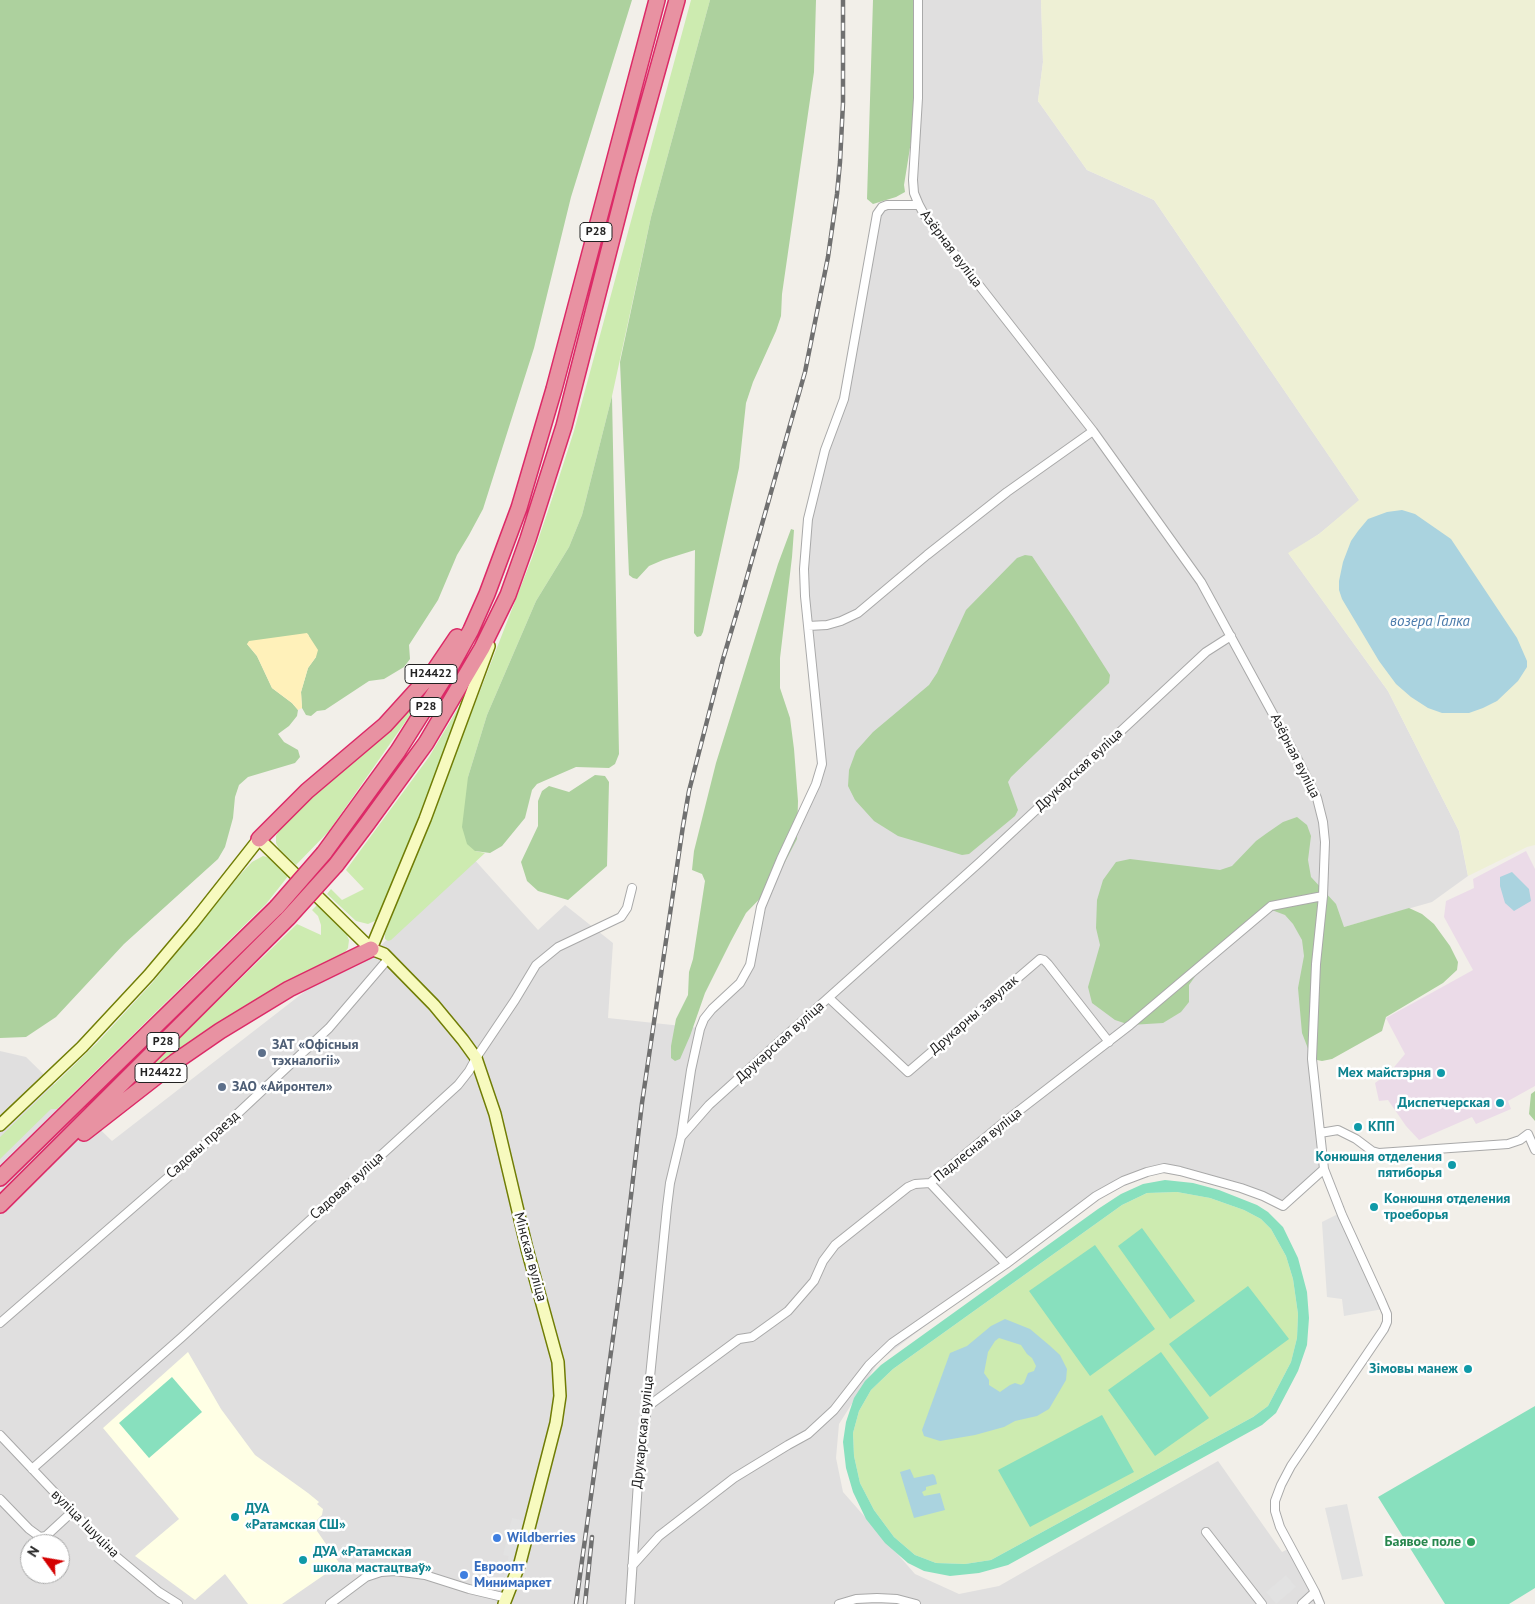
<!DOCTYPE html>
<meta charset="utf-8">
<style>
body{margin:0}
#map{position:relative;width:1535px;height:1604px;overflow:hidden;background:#f2efe9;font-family:"PT Sans",sans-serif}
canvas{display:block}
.north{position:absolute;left:20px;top:1534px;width:50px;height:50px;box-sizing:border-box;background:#fff;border:1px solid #a7a7a7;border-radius:50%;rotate:302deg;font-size:14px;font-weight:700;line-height:20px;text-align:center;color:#222}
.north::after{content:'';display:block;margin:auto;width:18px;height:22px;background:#d40000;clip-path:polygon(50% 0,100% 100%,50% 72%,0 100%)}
</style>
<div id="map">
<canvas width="1535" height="1604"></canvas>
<div class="north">N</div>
</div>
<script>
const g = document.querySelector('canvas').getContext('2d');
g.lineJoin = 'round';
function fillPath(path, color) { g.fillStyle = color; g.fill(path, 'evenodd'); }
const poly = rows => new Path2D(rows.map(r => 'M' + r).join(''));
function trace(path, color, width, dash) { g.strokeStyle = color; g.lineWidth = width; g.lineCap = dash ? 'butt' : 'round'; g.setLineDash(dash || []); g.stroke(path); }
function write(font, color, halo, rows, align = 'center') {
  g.font = font + ' "PT Sans",sans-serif'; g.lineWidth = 5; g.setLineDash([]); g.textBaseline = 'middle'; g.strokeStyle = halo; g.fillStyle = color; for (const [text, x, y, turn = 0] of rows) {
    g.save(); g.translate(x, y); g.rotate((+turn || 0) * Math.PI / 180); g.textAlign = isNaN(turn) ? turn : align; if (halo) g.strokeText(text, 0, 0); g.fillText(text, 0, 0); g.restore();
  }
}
const residential = poly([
 [918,0,1041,0,1043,62,1038,101,1087,170,1154,200,1360,501,1319,534,1289,554,1388,691,1459,831,1468,876,1432,902,1323,933,1312,1059,1324,1169,1283,1206,1263,1196,1164,1168,1096,1196,879,1361,839,1424,836,1458,843,1492,915,1574,959,1594,999,1586,1218,1461,1282,1552,1290,1548,1320,1604,0,1604,0,1051,26,1057,112,1141,308,989,363,963,472,857,538,930,565,905,613,943,608,1018,700,1028,746,974,758,919,822,764,808,626,806,543,825,450,844,399,882,207,918,205,914,193],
 [30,1544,60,1544,60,1574,30,1574]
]);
const industrial = poly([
 [1526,851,1535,869,1535,1086,1508,1101,1511,1109,1476,1124,1472,1117,1419,1140,1406,1126,1388,1100,1379,1101,1375,1083,1390,1072,1405,1054,1386,1018,1473,970,1444,917,1446,901,1474,888,1473,879]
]);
const education = poly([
 [188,1352,221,1409,255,1455,308,1493,319,1502,317,1504,323,1509,322,1515,307,1530,317,1531,340,1564,282,1604,248,1604,225,1574,195,1600,135,1556,179,1519,103,1428]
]);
const farmland = poly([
 [1041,0,1535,0,1535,845,1527,847,1468,876,1459,831,1388,691,1288,553,1319,534,1359,500,1154,200,1087,170,1038,101,1043,62]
]);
const grass = poly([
 [691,0,710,0,651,217,612,396,582,515,569,547,536,601,487,715,468,777,475,851,485,853,391,940,388,941,385,939,385,934,532,558,554,493,574,431],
 [436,678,329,831,296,865,279,849,276,843,276,836,282,825],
 [466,695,381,913,377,920,368,924,356,921,327,894,331,889,342,900,364,889,346,870,429,757],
 [263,856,270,858,289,875,266,904,57,1109,51,1109,0,1159,0,1137,97,1043,153,982,238,877,252,862],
 [319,903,346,933,349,940,348,948,343,955,133,1088,129,1087,297,924,321,935,321,925,318,916,312,910],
 [1177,1192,1210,1198,1244,1210,1261,1219,1271,1229,1286,1256,1293,1279,1298,1314,1297,1338,1291,1362,1268,1406,1253,1417,991,1560,965,1564,936,1563,915,1555,894,1537,874,1510,860,1483,854,1456,853,1433,859,1411,871,1390,893,1369,1122,1205,1147,1193]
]);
const forest = poly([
 [0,0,632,0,571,197,534,348,483,509,469,535,457,555,438,600,409,645,410,659,404,667,384,679,369,681,325,710,317,711,311,716,306,715,302,708,301,692,308,668,316,657,308,634,247,644,257,656,272,688,292,703,298,710,297,716,289,726,278,734,284,742,298,750,300,757,295,763,248,777,239,785,235,797,233,818,225,847,218,859,124,944,56,1017,26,1037,0,1038],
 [710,0,816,0,814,72,782,294,781,316,776,331,753,382,746,403,739,468,703,632,701,636,697,637,694,633,695,550,663,560,649,566,637,579,633,578,629,575,620,362,651,217],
 [873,0,918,0,918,98,904,185,905,192,896,197,873,204,867,199],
 [612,396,619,754,615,764,609,768,576,767,537,784,532,790,525,818,502,846,490,853,475,851,467,844,462,827,468,777,487,715,536,601,569,547,582,515],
 [791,529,794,530,792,557,780,658,780,688,790,718,794,749,798,801,797,839,773,885,746,913,731,941,705,993,690,1036,680,1059,675,1061,671,1058,671,1046,676,1019,688,995,689,972,693,959,705,881,702,874,692,870,694,851,716,763,778,564],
 [1025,555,1032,556,1073,617,1110,675,1109,683,1011,777,1008,782,1018,810,1015,816,969,854,962,855,898,836,874,821,855,800,848,786,849,770,856,751,873,732,929,685,937,673,966,610,1017,558],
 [595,775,605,776,609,782,607,866,568,900,538,891,527,881,521,862,538,826,538,801,542,791,549,786,569,792],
 [1297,817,1307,825,1311,836,1308,860,1311,877,1336,904,1344,927,1409,908,1422,914,1434,924,1450,946,1458,962,1457,970,1443,983,1386,1017,1382,1031,1332,1059,1322,1061,1312,1059,1302,1033,1298,988,1304,956,1302,940,1293,924,1285,915,1269,909,1211,954,1189,985,1189,1002,1181,1012,1163,1023,1130,1025,1115,1020,1092,1003,1088,987,1100,945,1096,928,1097,900,1103,880,1116,862,1130,859,1220,870,1232,866,1256,841,1267,833,1283,822],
 [1535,1091,1535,1121,1529,1114,1531,1094]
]);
const sand = poly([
 [307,633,318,650,316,657,308,668,301,692,302,708,298,710,292,703,272,688,257,656,247,644,249,641]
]);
const pitch = poly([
 [1165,1180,1193,1183,1219,1190,1257,1205,1268,1212,1283,1227,1298,1258,1307,1292,1309,1318,1307,1345,1298,1371,1276,1413,1262,1425,1008,1565,979,1573,950,1576,924,1571,908,1563,885,1543,866,1519,853,1492,846,1468,843,1442,846,1422,854,1398,865,1381,881,1365,1098,1209,1121,1194,1143,1184],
 [1177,1192,1210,1198,1244,1210,1261,1219,1271,1229,1286,1256,1293,1279,1298,1314,1297,1338,1291,1362,1268,1406,1253,1417,991,1560,965,1564,936,1563,915,1555,894,1537,874,1510,860,1483,854,1456,853,1433,859,1411,871,1390,893,1369,1122,1205,1147,1193],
 [1142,1228,1195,1301,1170,1319,1118,1246],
 [1095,1245,1155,1329,1090,1376,1029,1291],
 [1248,1286,1289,1339,1210,1397,1169,1344],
 [1161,1352,1209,1418,1155,1456,1108,1390],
 [172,1377,202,1412,149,1458,119,1423],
 [1535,1406,1535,1588,1509,1604,1445,1604,1378,1497],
 [1102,1415,1134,1472,1030,1527,998,1470]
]);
const parking = poly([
 [1340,1213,1383,1309,1344,1316,1342,1299,1327,1297,1322,1222],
 [1347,1504,1363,1576,1342,1580,1325,1508],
 [512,1518,531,1522,510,1592,500,1590,509,1556,503,1555],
 [349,1541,363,1570,355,1574,341,1545],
 [1286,1575,1296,1587,1276,1604,1266,1592]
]);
const water = poly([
 [1402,510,1415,514,1451,539,1517,638,1527,661,1527,667,1518,681,1497,701,1483,708,1469,713,1442,713,1428,708,1411,697,1396,684,1379,661,1342,599,1339,590,1339,581,1343,562,1351,541,1358,531,1368,519,1387,512],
 [1512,872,1529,889,1531,901,1514,911,1505,903,1500,886,1500,877],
 [1005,1319,1030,1329,1049,1345,1060,1355,1067,1369,1066,1380,1049,1409,1037,1416,1015,1421,1004,1427,975,1435,940,1441,924,1436,922,1430,950,1353,967,1346,991,1326],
 [999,1338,1021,1345,1027,1354,1032,1358,1036,1366,1034,1371,1028,1373,1024,1383,1021,1385,1015,1383,1010,1385,1000,1392,989,1385,989,1380,984,1373,988,1352,995,1341],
 [910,1469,914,1478,933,1474,935,1476,937,1484,926,1487,926,1490,922,1492,924,1496,940,1493,945,1510,914,1518,900,1472]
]);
const street = poly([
 [918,0,918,98,913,180,914,193,919,205,925,216,1093,431,1201,582,1298,760,1317,798,1323,822,1325,842,1323,896,1316,964,1312,1059,1324,1169,1342,1215,1381,1300,1387,1314,1387,1322,1384,1329,1291,1466,1281,1485,1275,1501,1275,1511,1280,1527,1315,1592,1320,1604],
 [808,626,827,625,841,621,858,613,927,555,1007,492,1093,431],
 [829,998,908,1072,1040,959,1044,960,1048,964,1109,1042],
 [1320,1133,1338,1130,1356,1139,1372,1151,1379,1153,1508,1144,1520,1140,1528,1134,1535,1150],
 [681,1137,709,1105,770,1050,980,862,1206,652,1231,636],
 [930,1183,1006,1264,1096,1196,1123,1181,1147,1172,1164,1168,1180,1171,1241,1188,1263,1196,1283,1206,1324,1169],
 [0,1323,188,1160,329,1028,388,959],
 [647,1407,739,1339,752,1337,788,1311,814,1281,823,1261,835,1245,908,1187,915,1184,930,1183,1003,1123,1130,1025,1271,906,1323,896],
 [0,1435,112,1553,159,1592,178,1604],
 [32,1469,182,1337,458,1085,469,1071,476,1058,515,1000,536,965,558,947,621,917,627,908,632,888],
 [0,1499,29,1529,40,1537,46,1536,72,1512],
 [1206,1532,1262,1604],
 [632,1566,659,1536,734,1478,788,1445,808,1434,834,1410,869,1365,892,1343,1006,1264],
 [330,1604,366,1577,381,1572,395,1571,425,1575,469,1589,507,1598],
 [630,1604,638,1482,647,1407,667,1207,670,1183,681,1137,691,1070,700,1029,704,1019,712,1009,740,983,750,965,761,907,781,859,816,784,822,764,805,596,804,569,808,519,825,450,844,399,877,214,882,207,887,205,919,205],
 [839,1604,856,1599,877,1598,897,1599,916,1604],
 [1302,1604,1315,1592]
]);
const secondary = poly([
 [371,949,425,819,489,646],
 [0,1125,82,1047,149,975,192,924,259,839,371,949,384,954,434,1005,463,1040,476,1058,495,1114,527,1249,558,1362,560,1396,556,1423,520,1563,504,1604]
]);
const highway = poly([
 [259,839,307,791,385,725,434,671,457,637],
 [324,853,398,751,446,675,471,630,487,594,519,508,554,389,657,0],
 [336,865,367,824,426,743,482,648,508,595,528,539,564,426,628,176,677,0],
 [84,1133,175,1062,220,1031,289,989,371,949],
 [0,1178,277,907],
 [0,1205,289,917]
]);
const rail = poly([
 [576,1604,621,1280,642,1103,683,826,689,791,723,659,740,602,805,372,828,257,837,194,840,162,843,103,843,0],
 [585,1604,592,1537]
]);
const highwayBridge = poly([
 [277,907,324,853],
 [289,917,336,865]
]);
const markers = [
 [262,1053,5,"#5c6f8a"],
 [1441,1073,5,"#0f9aa8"],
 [222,1087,5,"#5c6f8a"],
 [1500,1103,5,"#0f9aa8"],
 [1358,1127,5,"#0f9aa8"],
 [1452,1165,5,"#0f9aa8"],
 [1374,1207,5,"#0f9aa8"],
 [1468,1369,5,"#0f9aa8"],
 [235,1517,5,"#0f9aa8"],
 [497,1538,5,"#3f7fe0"],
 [1471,1542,5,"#2e9e5b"],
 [303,1560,5,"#0f9aa8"],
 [464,1575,5,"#3f7fe0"]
];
const shields = [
 [596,232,32],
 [431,674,52],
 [426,707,32],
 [163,1042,32],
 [161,1073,52]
];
const shieldNames = [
 ["Р28",596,232],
 ["Н24422",431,674],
 ["Р28",426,707],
 ["Р28",163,1042],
 ["Н24422",161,1073]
];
const streetNames = [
 ["Азёрная вуліца",951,249,53],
 ["Азёрная вуліца",1295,756,63],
 ["Друкарская вуліца",1079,770,-43],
 ["Друкарны завулак",974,1015,-41],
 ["Друкарская вуліца",780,1042,-42],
 ["Садовы праезд",203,1145,-42],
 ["Падлесная вуліца",978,1145,-39],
 ["Садовая вуліца",347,1186,-42],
 ["Мінская вуліца",530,1257,75],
 ["Друкарская вуліца",643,1432,-84],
 ["вуліца Ішуціна",85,1524,45]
];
const serviceNames = [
 ["ЗАТ «Офісныя",272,1045],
 ["тэхналогіі»",272,1061],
 ["ЗАО «Айронтел»",232,1087]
];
const cultureNames = [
 ["Мех майстэрня",1431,1073],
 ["Диспетчерская",1490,1103],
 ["КПП",1368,1127,"left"],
 ["Конюшня отделения",1442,1157],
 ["пятиборья",1442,1173],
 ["Конюшня отделения",1384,1199,"left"],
 ["троеборья",1384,1215,"left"],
 ["Зімовы манеж",1458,1369],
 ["ДУА",245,1509,"left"],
 ["«Ратамская СШ»",245,1525,"left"],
 ["ДУА «Ратамская",313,1552,"left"],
 ["школа мастацтваў»",313,1568,"left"]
];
const shopNames = [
 ["Wildberries",507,1538],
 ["Евроопт",474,1567],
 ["Минимаркет",474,1583]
];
const leisureNames = [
 ["Баявое поле",1461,1542]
];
const waterNames = [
 ["возера Галка",1430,622]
];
fillPath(residential, '#e0dfdf');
fillPath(industrial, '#ebdbe8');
fillPath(education, '#ffffe5');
fillPath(farmland, '#eef0d5');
fillPath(grass, '#cdebb0');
fillPath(forest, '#add19e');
fillPath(sand, '#fff1ba');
fillPath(pitch, '#88e0be');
fillPath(parking, '#e2e2e2');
fillPath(water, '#aad3df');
trace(street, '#a9a9a9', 10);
trace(secondary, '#707d05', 14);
trace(highway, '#dc2a67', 18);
trace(street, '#fff', 8);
trace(secondary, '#f7fabf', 11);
trace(highway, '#e892a2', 15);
trace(rail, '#707070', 4.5);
trace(rail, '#fff', 2.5, [8]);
trace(highwayBridge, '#dc2a67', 18, []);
trace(highwayBridge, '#e892a2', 15);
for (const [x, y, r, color] of markers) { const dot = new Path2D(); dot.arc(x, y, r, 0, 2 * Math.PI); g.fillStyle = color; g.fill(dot); trace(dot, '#fff', 2); }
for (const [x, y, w] of shields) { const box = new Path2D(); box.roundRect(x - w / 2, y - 9.5, w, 19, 4); g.fillStyle = '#fff'; g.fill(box); trace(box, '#222', 1); }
write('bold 12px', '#222', null, shieldNames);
write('14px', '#222', '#fff', streetNames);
write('bold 14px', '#4e5e75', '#fff', serviceNames, 'left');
write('bold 14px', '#0d838f', '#fff', cultureNames, 'right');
write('bold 14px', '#366cbe', '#fff', shopNames, 'left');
write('bold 14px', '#27864d', '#fff', leisureNames, 'right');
write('italic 15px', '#4a7aab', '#fff', waterNames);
</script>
